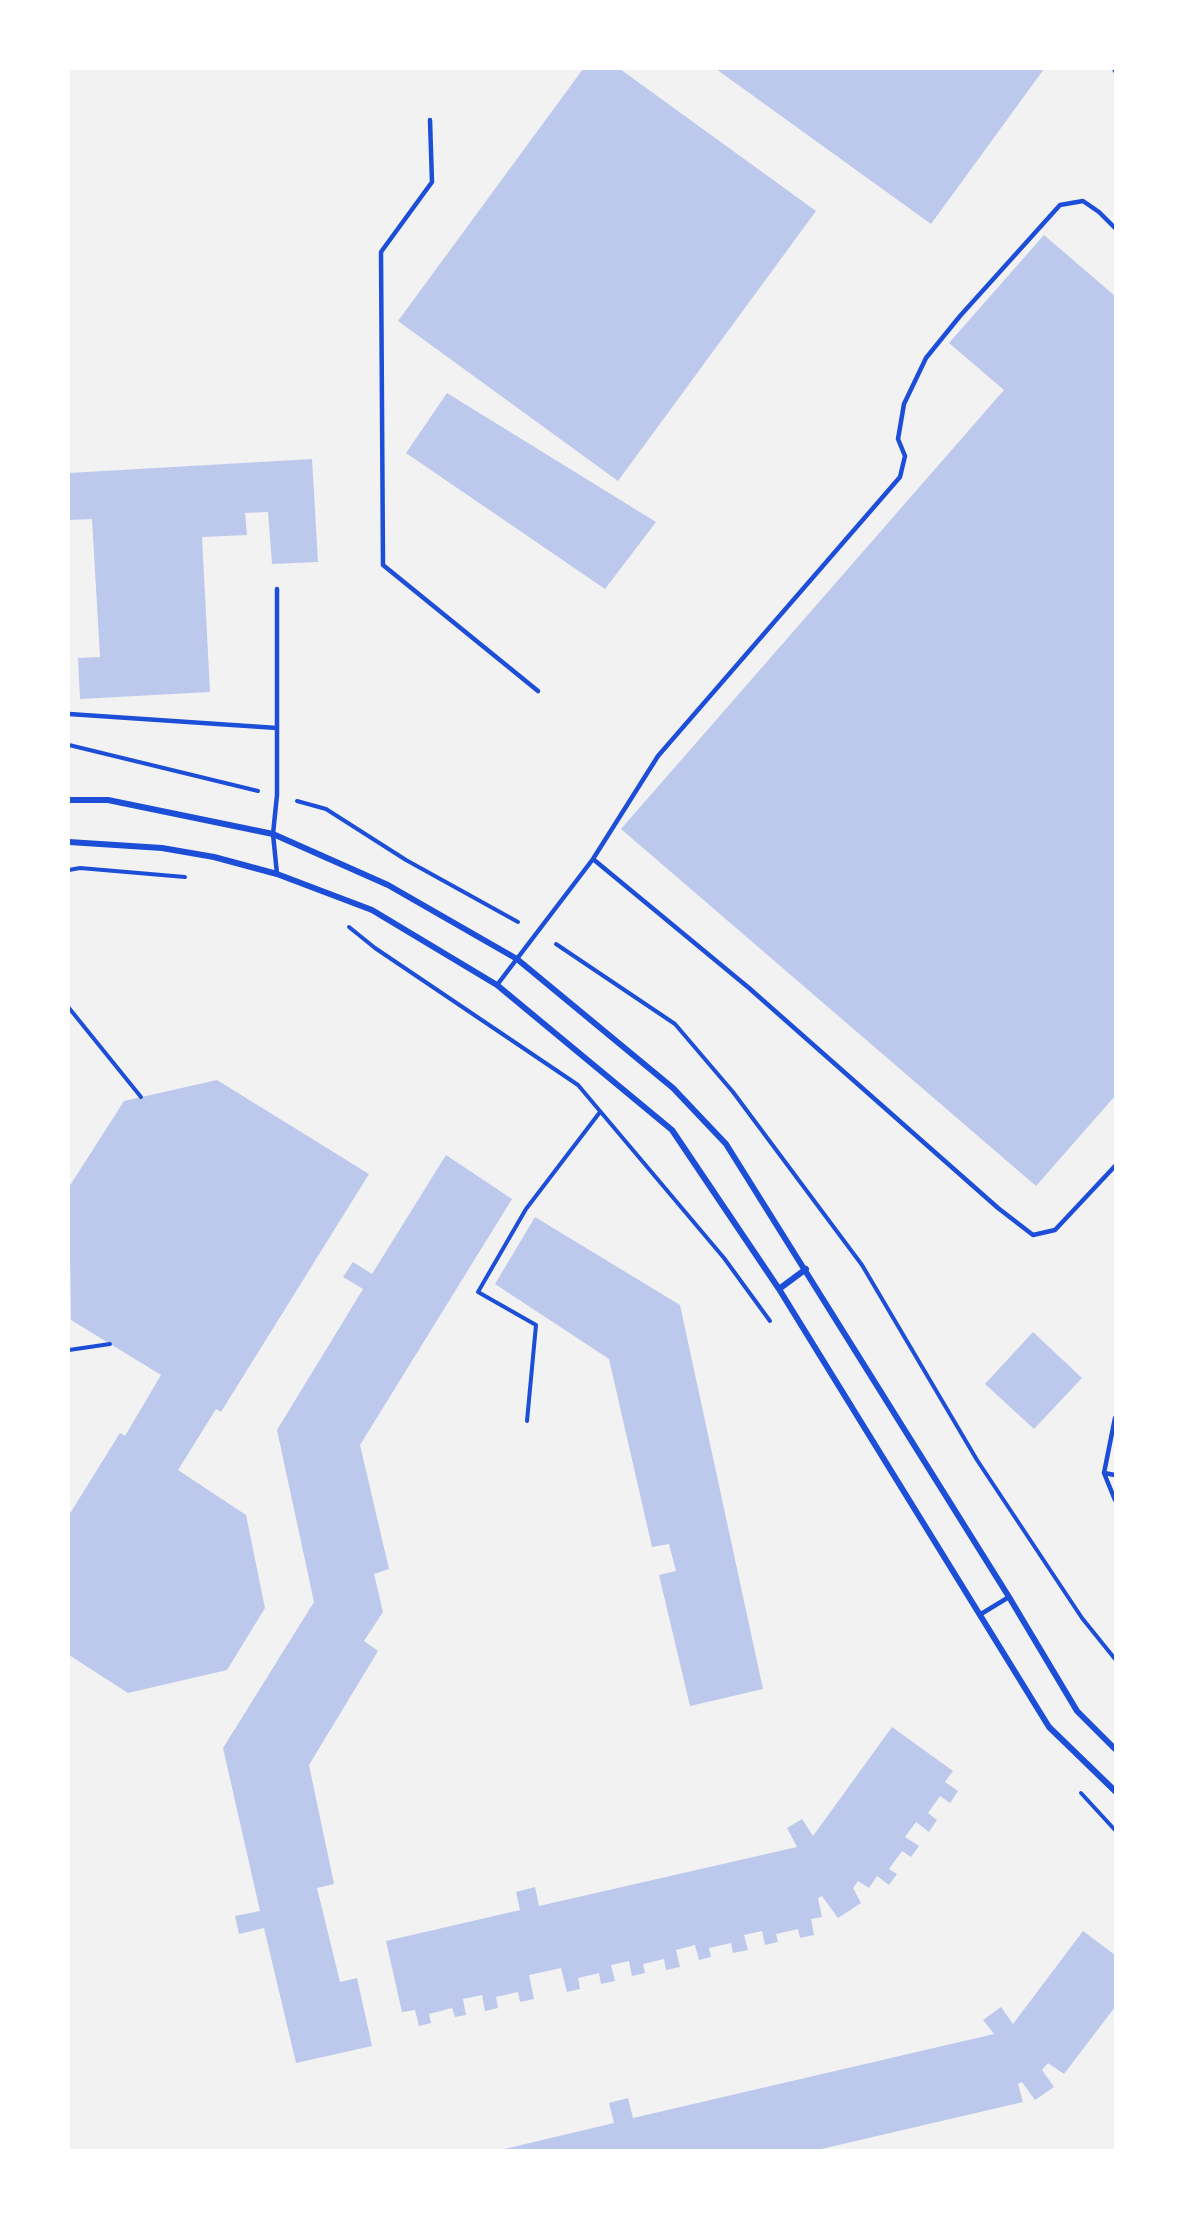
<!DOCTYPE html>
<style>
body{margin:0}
#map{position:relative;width:1184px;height:2219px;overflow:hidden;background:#f2f2f2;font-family:"IBM Plex Sans",sans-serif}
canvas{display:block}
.frame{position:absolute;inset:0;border:70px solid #fff;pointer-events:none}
</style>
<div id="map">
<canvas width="1184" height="2219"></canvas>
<div class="frame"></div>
</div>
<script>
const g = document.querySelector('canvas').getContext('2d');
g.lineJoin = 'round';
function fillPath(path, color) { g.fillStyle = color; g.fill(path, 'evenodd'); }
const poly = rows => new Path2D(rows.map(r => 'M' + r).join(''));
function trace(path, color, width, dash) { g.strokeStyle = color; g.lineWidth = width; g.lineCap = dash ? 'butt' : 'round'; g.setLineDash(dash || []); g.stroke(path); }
const building = poly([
 [583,69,620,69,816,211,618,481,398,321],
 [716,69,1044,69,931,224],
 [1044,235,1115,296,1115,1096,1036,1186,621,829,1004,390,949,343],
 [447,393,656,522,605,589,406,453],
 [312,459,318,562,272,564,268,512,245,513,247,535,202,537,210,692,80,699,78,658,100,657,92,519,69,520,69,473],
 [217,1080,369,1174,221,1412,216,1409,178,1470,246,1515,265,1608,227,1670,128,1693,69,1655,69,1515,120,1433,125,1436,161,1375,71,1320,69,1187,124,1101],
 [446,1155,512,1199,360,1445,389,1569,374,1574,383,1612,364,1641,378,1651,309,1765,334,1884,317,1888,340,1982,357,1978,372,2046,296,2063,264,1928,239,1934,235,1916,260,1911,223,1748,314,1602,277,1430,363,1289,343,1277,353,1262,372,1274],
 [535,1217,680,1305,763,1689,690,1706,659,1575,676,1571,669,1544,652,1547,609,1359,495,1284],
 [1033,1332,1082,1378,1034,1429,985,1384],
 [892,1727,953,1771,945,1782,958,1791,950,1803,940,1796,928,1813,937,1820,929,1832,916,1822,905,1837,919,1846,911,1857,902,1851,889,1869,897,1874,889,1885,877,1876,869,1888,858,1881,853,1888,861,1903,838,1918,822,1896,818,1898,822,1917,811,1919,814,1935,800,1938,798,1929,776,1934,778,1942,765,1945,762,1931,744,1935,748,1950,733,1953,731,1943,709,1948,711,1957,699,1960,695,1945,676,1950,680,1967,666,1970,664,1959,643,1964,645,1973,632,1976,629,1961,611,1965,615,1981,601,1984,599,1973,578,1978,580,1989,567,1992,561,1968,529,1975,534,1999,520,2002,518,1992,496,1997,498,2008,485,2011,482,1995,463,1999,466,2015,455,2017,452,2008,429,2014,431,2023,419,2026,415,2010,402,2012,386,1941,520,1910,516,1892,535,1887,539,1906,797,1847,787,1828,802,1819,813,1836],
 [1083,1931,1115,1955,1115,2007,1064,2074,1048,2063,1042,2070,1054,2087,1035,2100,1022,2082,1018,2084,1023,2102,817,2150,500,2150,614,2123,609,2103,628,2098,633,2118,994,2034,983,2020,1001,2007,1013,2024]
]);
const path = poly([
 [1114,69,1115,71],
 [69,745,258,791],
 [297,801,326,809,406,860,518,922],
 [69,870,80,868,185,877],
 [349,927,375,948,578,1085,724,1258,770,1321],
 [556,944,675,1024,733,1092,862,1265,977,1460,1082,1618,1115,1659],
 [69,1008,141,1097],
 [69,1350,110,1344],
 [527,1421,536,1325,478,1292,526,1209,600,1112],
 [1081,1793,1115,1830]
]);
const service = poly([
 [430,120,432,182,381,252,383,565,538,691],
 [69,714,277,728],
 [593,859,749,988,998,1208,1033,1235,1055,1230,1115,1166],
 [277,874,273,834,277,795,277,589],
 [497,985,593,859,658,756,900,477,905,456,898,439,904,404,926,358,960,316,1060,205,1083,201,1099,212,1115,228],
 [1115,1418,1104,1473,1115,1500],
 [1104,1473,1115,1475],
 [981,1614,1009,1597]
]);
const minor = poly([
 [69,800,108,800,273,834,388,885,517,959,673,1088,726,1144,1009,1597,1077,1711,1115,1749],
 [69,842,162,848,214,857,277,874,372,910,497,985,672,1130,779,1289,1049,1727,1115,1791],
 [779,1289,806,1269]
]);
fillPath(building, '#bdc9ec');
trace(path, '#1d4ed8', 4);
trace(service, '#1d4ed8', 4.5);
trace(minor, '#1d4ed8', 6);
</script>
